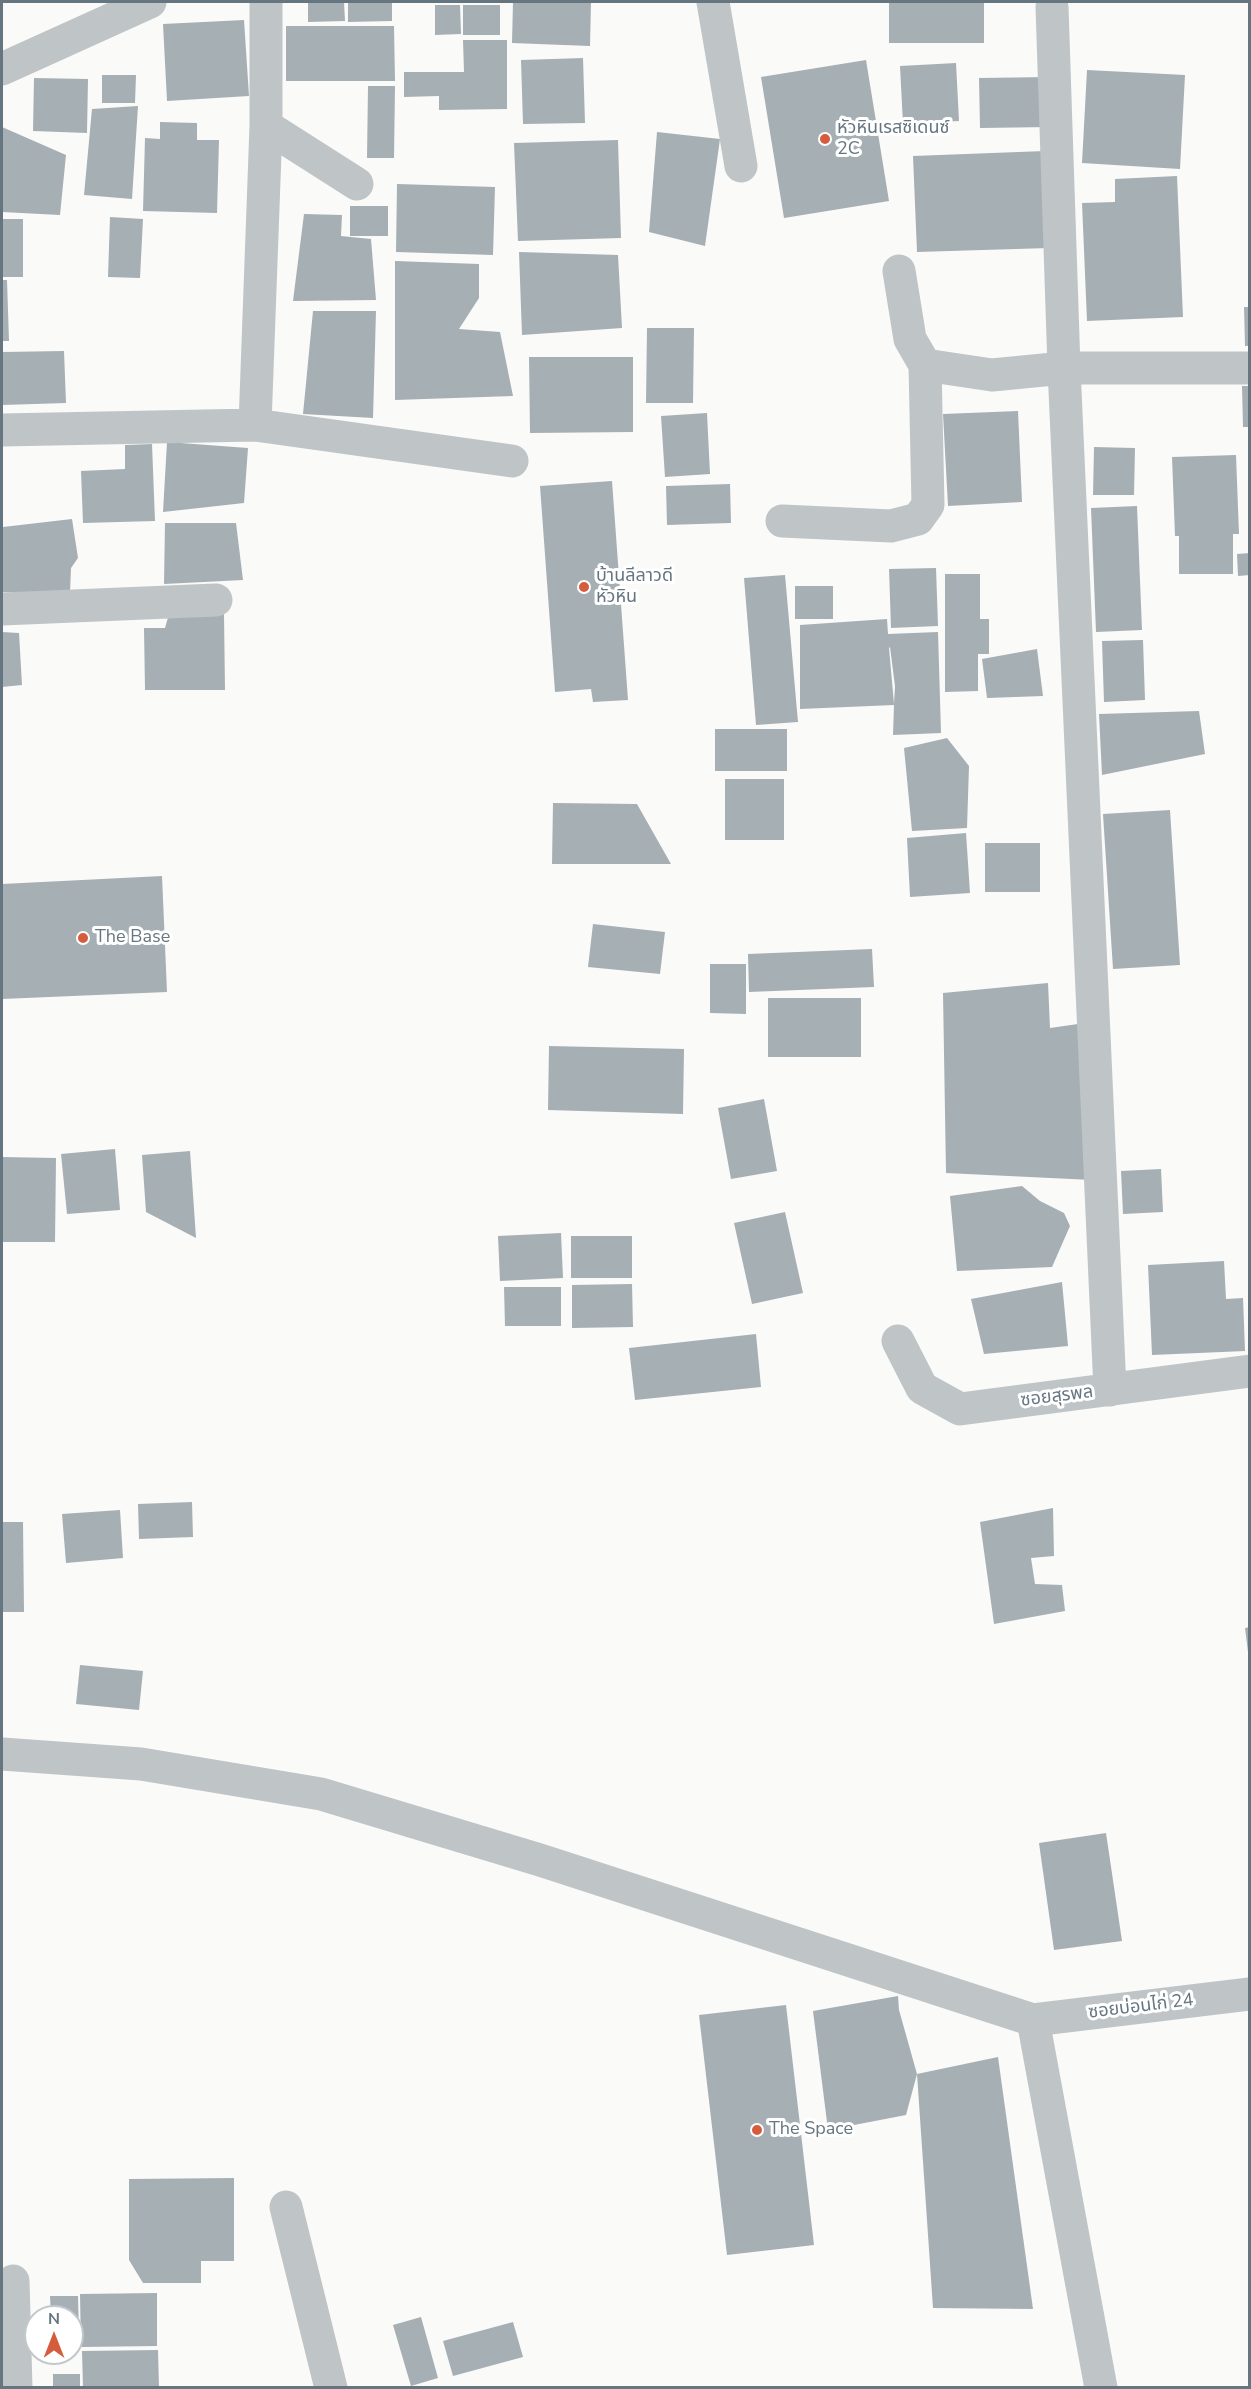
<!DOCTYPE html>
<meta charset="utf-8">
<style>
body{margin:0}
#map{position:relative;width:1251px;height:2389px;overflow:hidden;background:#fafaf8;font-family:"Nunito Sans",sans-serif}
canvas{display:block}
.frame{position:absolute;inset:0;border:3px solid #667680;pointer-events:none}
.north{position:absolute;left:24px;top:2305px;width:60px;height:60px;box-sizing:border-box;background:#fff;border:2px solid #c2c8cc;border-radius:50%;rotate:0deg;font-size:16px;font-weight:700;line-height:24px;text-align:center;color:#667680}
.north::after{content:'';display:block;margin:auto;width:21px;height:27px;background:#d55d3d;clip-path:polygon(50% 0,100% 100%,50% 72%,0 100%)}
</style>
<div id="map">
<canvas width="1251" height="2389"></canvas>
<div class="frame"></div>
<div class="north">N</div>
</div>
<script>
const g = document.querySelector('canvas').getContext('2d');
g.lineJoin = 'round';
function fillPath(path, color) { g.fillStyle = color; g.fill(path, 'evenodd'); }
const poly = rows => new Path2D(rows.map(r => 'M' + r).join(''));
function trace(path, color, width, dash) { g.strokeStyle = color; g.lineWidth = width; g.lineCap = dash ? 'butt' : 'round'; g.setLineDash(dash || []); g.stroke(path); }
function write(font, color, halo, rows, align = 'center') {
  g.font = font + ' "Nunito Sans","Noto Sans Thai",sans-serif'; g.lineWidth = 6; g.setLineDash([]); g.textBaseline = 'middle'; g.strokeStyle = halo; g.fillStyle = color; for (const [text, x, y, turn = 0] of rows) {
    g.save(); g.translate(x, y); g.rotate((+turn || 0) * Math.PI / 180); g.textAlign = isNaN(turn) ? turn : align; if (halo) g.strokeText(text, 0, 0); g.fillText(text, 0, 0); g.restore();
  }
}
const building = poly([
 [308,2,344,2,345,21,308,22],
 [348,2,392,2,392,21,348,22],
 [513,2,591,2,590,46,512,43],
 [889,2,984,2,984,43,889,43],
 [435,5,460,5,461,34,435,35],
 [463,5,500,5,500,35,463,35],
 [244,20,249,96,167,101,163,24],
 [286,26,394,26,395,81,286,81],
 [463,40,507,40,507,109,439,110,439,96,404,97,404,72,464,72],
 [583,58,585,123,523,124,521,60],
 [866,60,889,201,784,218,761,77],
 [956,63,959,121,903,124,900,66],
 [1087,70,1185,75,1180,169,1082,163],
 [102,75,136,75,135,103,102,103],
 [1050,77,1050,127,980,128,979,78],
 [34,78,88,79,87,133,33,131],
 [368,86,395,86,394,158,367,158],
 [138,106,132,199,84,195,92,109],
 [160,122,197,123,197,140,219,140,217,213,143,211,145,138,160,139],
 [2,127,66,155,60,215,2,212],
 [657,132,720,139,705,246,649,232],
 [618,140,621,238,518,241,514,143],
 [1045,151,1049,248,917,252,913,156],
 [1177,176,1183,317,1087,321,1082,203,1115,202,1115,179],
 [397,184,495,187,493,255,396,252],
 [350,206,388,206,388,236,350,236],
 [304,214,342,215,341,236,371,239,376,300,293,301],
 [110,217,143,219,140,278,108,277],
 [2,219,23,219,23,277,2,277],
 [519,252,618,255,622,328,522,335],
 [395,261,479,264,479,298,459,329,500,332,513,396,395,400],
 [2,280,7,280,9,341,2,341],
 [1244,307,1250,307,1250,346,1245,346],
 [313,311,376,311,373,418,303,414],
 [647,328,694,328,693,403,646,403],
 [64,351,66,403,2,405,2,352],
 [529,357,633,357,633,432,530,433],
 [1242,386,1250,386,1250,427,1243,427],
 [1018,411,1022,502,948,506,943,414],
 [707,413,710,474,665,477,661,416],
 [167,442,248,448,244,503,163,512],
 [152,444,155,521,83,523,81,471,125,469,125,445],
 [1094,447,1135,448,1134,495,1093,495],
 [1236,455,1239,534,1233,534,1233,574,1179,574,1179,536,1175,536,1172,457],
 [612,481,628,700,593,702,591,689,555,692,540,486],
 [730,484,731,523,667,525,666,486],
 [1137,506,1142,630,1096,632,1091,508],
 [72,519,78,558,71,568,70,593,2,592,3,527],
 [165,523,236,523,243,580,164,584],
 [1250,553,1250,575,1238,576,1237,554],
 [936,568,938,626,891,628,889,569],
 [945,574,980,574,980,619,989,619,989,654,978,654,978,691,945,692],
 [785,575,798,722,756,725,744,578],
 [795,586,833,586,833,619,795,619],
 [169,614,224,614,225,690,145,690,144,628,165,628],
 [887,619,888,634,938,632,941,733,893,735,894,705,800,709,800,625],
 [890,647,895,686,894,704,889,648],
 [2,632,19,633,22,685,2,687],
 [1143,640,1145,700,1104,702,1102,641],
 [1037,649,1043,696,987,698,982,659],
 [1199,711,1205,754,1102,775,1099,714],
 [715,729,787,729,787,771,715,771],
 [947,738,969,766,967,828,912,831,904,748],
 [725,779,784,779,784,840,725,840],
 [553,803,637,804,671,864,552,864],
 [1170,810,1180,965,1113,969,1103,814],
 [966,833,970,893,910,897,907,838],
 [985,843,1040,843,1040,892,985,892],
 [162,876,167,992,2,999,2,884],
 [593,924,665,932,660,974,588,967],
 [872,949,874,987,749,992,748,954],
 [710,964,746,964,746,1014,710,1013],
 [1048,983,1050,1028,1078,1024,1092,1180,946,1173,943,993],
 [768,998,861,998,861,1057,768,1057],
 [549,1046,684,1049,683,1114,548,1110],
 [764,1099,777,1171,731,1179,718,1108],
 [115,1149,120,1210,67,1214,61,1154],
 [190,1151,196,1238,146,1212,142,1155],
 [2,1157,56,1158,55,1242,2,1242],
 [1161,1169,1163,1212,1123,1214,1121,1171],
 [1022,1186,1040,1201,1064,1213,1070,1226,1052,1267,957,1271,950,1196],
 [785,1212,803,1293,752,1304,734,1223],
 [561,1233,563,1278,500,1281,498,1236],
 [571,1236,632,1236,632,1278,571,1278],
 [1224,1261,1226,1299,1243,1298,1245,1351,1152,1355,1148,1265],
 [1062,1282,1068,1346,984,1354,971,1299],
 [632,1284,633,1327,572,1328,572,1285],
 [504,1287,561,1287,561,1326,505,1326],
 [756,1334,761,1387,635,1400,629,1348],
 [192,1502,193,1537,139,1539,138,1504],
 [1053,1508,1054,1556,1031,1558,1035,1584,1062,1585,1065,1611,994,1624,980,1522],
 [120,1510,123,1558,66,1563,62,1514],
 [2,1522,23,1522,24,1612,2,1612],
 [1250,1627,1250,1652,1248,1652,1245,1628],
 [80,1665,143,1671,139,1710,76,1704],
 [1106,1833,1122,1941,1054,1950,1039,1843],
 [898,1996,899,2010,917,2074,906,2115,828,2130,813,2011],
 [786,2005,814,2245,727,2255,699,2015],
 [998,2057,1033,2309,933,2308,917,2074],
 [234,2178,234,2261,201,2261,201,2283,143,2283,129,2260,129,2179],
 [157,2293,157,2346,81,2347,80,2294],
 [50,2296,78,2296,79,2333,72,2333,72,2317,51,2317],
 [421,2317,438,2378,411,2386,393,2325],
 [513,2322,523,2357,453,2376,443,2341],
 [158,2350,159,2388,83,2388,82,2351],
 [53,2374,80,2374,80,2388,53,2388]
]);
const minor = poly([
 [713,2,741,166],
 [2,69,150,2],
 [266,126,357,184],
 [899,271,910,339,925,365,992,375,1064,368,1052,7],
 [255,425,266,126,266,2],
 [2,430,255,425,512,461],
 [782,521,891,526,918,519,928,505,925,365],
 [2,609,216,600],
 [898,1341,922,1388,960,1409,1250,1371],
 [1110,1390,1064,368,1250,368],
 [2,1754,141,1764,321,1794,540,1860,1033,2020,1250,1994],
 [1033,2020,1101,2388],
 [286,2207,331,2388],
 [13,2281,16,2388]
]);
const markers = [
 [825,139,6,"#d55d3d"],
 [584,587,6,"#d55d3d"],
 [83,938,6,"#d55d3d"],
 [757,2130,6,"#d55d3d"]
];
const poiNames = [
 ["หัวหินเรสซิเดนซ์",837,129],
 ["2C",837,150],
 ["บ้านลีลาวดี",596,577],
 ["หัวหิน",596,598],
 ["The Base",95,938],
 ["The Space",769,2130]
];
const streetNames = [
 ["ซอยสุรพล",1057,1397,-7],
 ["ซอยบ่อนไก่ 24",1141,2007,-7]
];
fillPath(building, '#a6afb4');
trace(minor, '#bfc4c7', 33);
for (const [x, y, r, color] of markers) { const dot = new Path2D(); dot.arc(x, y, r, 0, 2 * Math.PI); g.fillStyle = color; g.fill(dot); trace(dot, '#fff', 2); }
write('18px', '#667680', '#fff', poiNames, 'left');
write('18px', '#667680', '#fff', streetNames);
</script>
